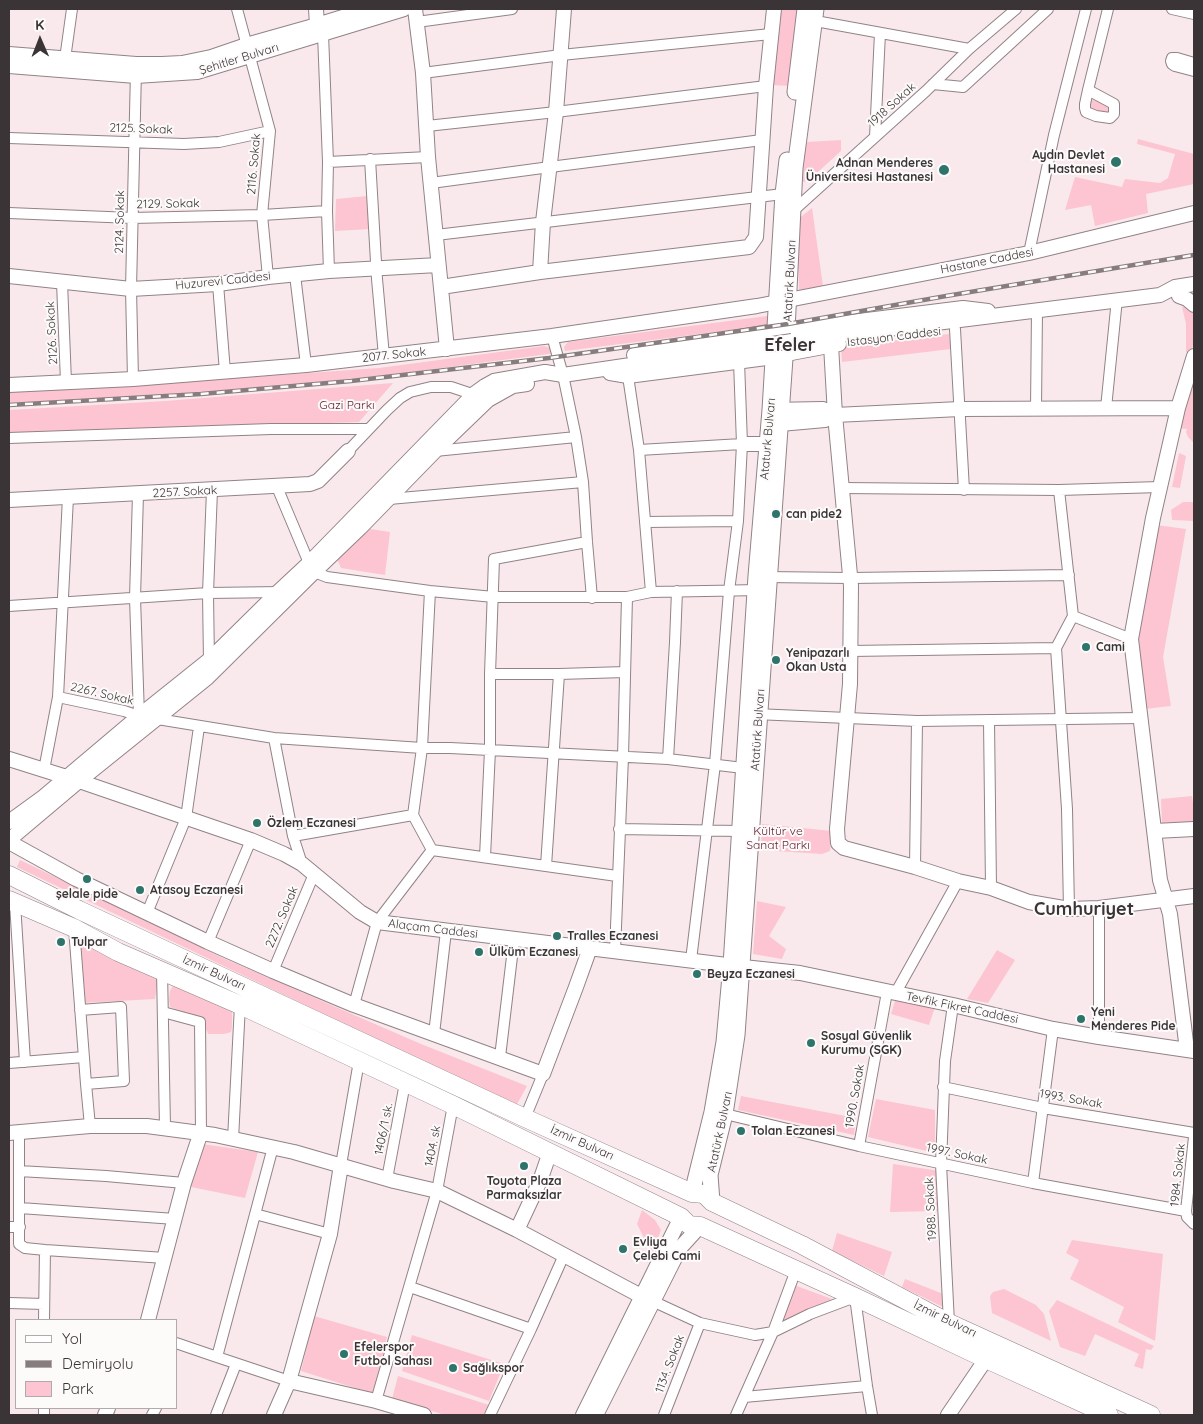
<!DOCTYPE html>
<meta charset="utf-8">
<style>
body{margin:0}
#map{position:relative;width:1203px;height:1424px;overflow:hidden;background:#f9e9ec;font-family:Quicksand,sans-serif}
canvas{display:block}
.frame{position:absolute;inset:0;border:10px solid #3a3436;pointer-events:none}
.legend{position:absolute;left:15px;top:1319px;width:162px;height:90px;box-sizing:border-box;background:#fdfafa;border:1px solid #afabac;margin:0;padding:6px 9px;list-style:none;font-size:15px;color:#3a3436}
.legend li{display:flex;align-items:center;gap:10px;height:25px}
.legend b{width:25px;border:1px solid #afabac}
.north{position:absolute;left:15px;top:15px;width:50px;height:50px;-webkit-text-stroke:4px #fdfafa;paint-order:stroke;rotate:359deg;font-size:14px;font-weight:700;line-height:20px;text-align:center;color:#3a3436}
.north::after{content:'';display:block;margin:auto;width:18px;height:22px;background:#3a3436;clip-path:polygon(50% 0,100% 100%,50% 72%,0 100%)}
</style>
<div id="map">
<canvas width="1203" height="1424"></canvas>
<div class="frame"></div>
<ul class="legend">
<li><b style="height:6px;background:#fff"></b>Yol</li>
<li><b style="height:6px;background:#877d7f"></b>Demiryolu</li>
<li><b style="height:14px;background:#fcc5d1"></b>Park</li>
</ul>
<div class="north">K</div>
</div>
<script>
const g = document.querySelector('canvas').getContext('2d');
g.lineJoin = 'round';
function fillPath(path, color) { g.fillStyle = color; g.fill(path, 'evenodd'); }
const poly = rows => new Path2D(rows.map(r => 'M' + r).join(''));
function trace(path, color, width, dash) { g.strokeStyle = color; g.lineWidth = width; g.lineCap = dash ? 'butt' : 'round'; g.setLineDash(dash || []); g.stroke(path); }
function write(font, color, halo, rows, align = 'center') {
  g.font = font + ' Quicksand,sans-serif'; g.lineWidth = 4; g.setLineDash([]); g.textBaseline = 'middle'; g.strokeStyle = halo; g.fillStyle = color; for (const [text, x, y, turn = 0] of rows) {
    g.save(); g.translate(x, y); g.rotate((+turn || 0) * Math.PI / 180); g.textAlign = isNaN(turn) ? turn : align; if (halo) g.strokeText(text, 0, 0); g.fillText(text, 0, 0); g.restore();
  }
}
const green = poly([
 [776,9,801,9,793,86,770,85],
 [1088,96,1092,100,1103,102,1110,106,1110,113,1090,112],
 [1138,139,1194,154,1194,184,1146,194,1148,213,1095,226,1091,205,1065,210,1075,177,1122,187,1125,179,1160,183,1168,178,1175,154,1137,144],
 [841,140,841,151,809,180,804,182,800,178,807,142],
 [367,196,371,229,335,231,336,199],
 [812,208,823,286,799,290,797,220],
 [1191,305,1194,309,1194,342,1190,355,1186,352,1186,324,1182,307],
 [767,316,771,316,771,325,565,351,564,347,568,342],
 [949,334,951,349,842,362,841,347],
 [544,346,555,350,556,353,396,374,279,386,130,397,9,403,9,391,124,386,379,368],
 [1194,377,1194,443,1188,437,1186,432,1187,429,1177,428],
 [393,383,359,422,9,434,9,410,165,401],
 [1179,453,1186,456,1180,488,1172,487],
 [1183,502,1194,502,1194,521,1172,520,1171,510],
 [1156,525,1186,529,1163,657,1171,706,1145,709,1138,644],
 [370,529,390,532,385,575,341,568,337,559,363,530],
 [1192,796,1194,811,1194,824,1162,823,1161,799],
 [762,824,832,831,830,851,822,854,761,850],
 [20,860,223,958,421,1044,527,1086,516,1106,17,867],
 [757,901,786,907,769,936,786,949,782,959,753,954],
 [79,940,159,973,155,999,82,1003],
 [997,950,1015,960,988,1003,967,999],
 [175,982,232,1011,232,1027,231,1032,224,1034,208,1034,202,1019,170,1007,169,1000,170,991],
 [899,999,935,1007,929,1025,891,1014,895,1001],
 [741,1096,856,1118,854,1135,738,1110],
 [876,1099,935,1110,935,1153,868,1137],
 [202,1144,258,1152,245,1198,191,1187],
 [893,1164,940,1171,941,1211,890,1212],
 [642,1210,655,1220,661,1230,652,1254,637,1224],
 [837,1233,892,1252,884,1276,832,1251],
 [1072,1240,1163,1254,1155,1341,1118,1322,1124,1307,1070,1279,1079,1260,1066,1253],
 [905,1279,946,1295,943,1307,902,1287],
 [794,1285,832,1299,803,1314,778,1323],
 [1004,1289,1036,1305,1044,1314,1051,1341,992,1313,990,1296,993,1292],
 [1057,1300,1154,1346,1151,1350,1146,1349,1143,1369,1134,1366,1139,1354,1095,1334,1085,1356,1060,1347,1049,1311],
 [314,1316,387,1337,374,1394,301,1371],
 [412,1335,504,1364,489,1401,402,1371],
 [398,1376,489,1405,483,1415,445,1415,392,1399]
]);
const street = poly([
 [237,9,270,131,262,215,268,277],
 [1172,9,1194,14],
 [810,20,969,49],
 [417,22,512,9],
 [323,34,328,162,327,211,329,271],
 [65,59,72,9],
 [1194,63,1177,58,1172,58,1171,61,1172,64,1175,66,1194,71],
 [423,73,561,55,771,34],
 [933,84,963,87,1048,9],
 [1088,90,1114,104,1114,114,1110,118,1096,116,1086,112,1085,108,1085,104,1088,90,1108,9],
 [427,126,556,112,766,86],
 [875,137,880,33],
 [9,138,184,144,219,142,270,131],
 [370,159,377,279,384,356],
 [328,162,428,157],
 [431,183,550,167,762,140],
 [790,211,793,211,926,91,969,49,1016,9],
 [9,213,132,218,262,215,327,211],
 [436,235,783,194],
 [1029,253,1054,135,1086,9],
 [295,275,306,365],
 [62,282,66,382],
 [218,284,225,372],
 [955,329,964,490],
 [552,336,563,375,576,437,583,482,587,542,592,598],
 [628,376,639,450,651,592],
 [133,379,131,289,136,70],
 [1106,408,1117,299],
 [1036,409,1037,310],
 [9,438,271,429,368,429],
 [639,450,742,444],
 [348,451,387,410,400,398,410,392,431,387,451,387,478,396],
 [435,451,576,437],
 [277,487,309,563,314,572,327,577,430,591,494,597,627,597,651,592,760,590],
 [842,488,1059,490,1160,487],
 [1059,490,1073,616,1131,639],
 [138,494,135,598,139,716,274,738,422,748,450,748,668,759,743,768],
 [389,499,583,482],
 [645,522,738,521],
 [765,577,851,578,1069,575],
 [430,591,422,748,413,815,432,850],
 [9,606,208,593,282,592],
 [1056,648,1067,809,1069,909],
 [850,651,1056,648,1073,616],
 [209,662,208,593,212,490],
 [490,674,559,674,625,672],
 [58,697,124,711,139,716],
 [755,714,917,721,1141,718],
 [989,721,991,888],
 [274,738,293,836,302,864],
 [668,759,675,642,677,591],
 [44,770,58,697,68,497],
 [619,829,739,831],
 [293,836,413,815],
 [432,850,617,876],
 [485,857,490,750,490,674,494,559,587,542],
 [546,866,559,674],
 [915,867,917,721],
 [15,903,25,1062],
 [1099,908,1099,1037],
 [147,913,186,818,199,727],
 [74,928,86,1084,90,1126],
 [208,942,251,840],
 [615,951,623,757,627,597],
 [691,960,715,764,729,591,738,521,742,444,739,361],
 [162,971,165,1127],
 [273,971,314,874],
 [895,994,958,881],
 [354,1005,377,922,432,850],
 [80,1010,121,1007,124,1081,86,1084],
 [163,1012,200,1022,201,1132],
 [434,1034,446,931],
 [500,1057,514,940],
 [9,1063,84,1057],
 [943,1087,1043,1108,1194,1133],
 [725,1114,859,1146,1033,1183,1186,1211],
 [525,1118,543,1074],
 [19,1132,19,1244,25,1248,45,1250,165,1258],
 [1194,1137,1186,1211,1187,1217,1194,1224],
 [233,1139,240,1005],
 [859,1146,887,992],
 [341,1165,359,1061],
 [19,1171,106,1176,184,1183],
 [387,1179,405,1083],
 [1033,1183,1053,1029],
 [20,1208,175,1219],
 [255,1214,330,1234],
 [9,1227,20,1227],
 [410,1287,531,1329],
 [648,1299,700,1323,755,1335,773,1332,810,1314,855,1297,867,1386,872,1415],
 [9,1303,44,1304],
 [44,1320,45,1250],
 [949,1323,941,1164,945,1061,953,1005],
 [176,1343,217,1357,273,1147],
 [217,1357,289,1381],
 [744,1397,867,1386],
 [376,1401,437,1191,453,1105],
 [44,1415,44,1408],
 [152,1415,156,1408],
 [216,1415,236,1364],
 [490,1415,531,1329,564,1255],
 [664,1415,700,1323],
 [736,1415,773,1332,796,1270]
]);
const secondary = poly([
 [316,9,317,25,322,31],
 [415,9,423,73,428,157,447,349],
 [9,54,136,64,162,64,182,63,211,57,246,45,317,25,369,9],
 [9,66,136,76,197,72,404,9],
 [540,272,543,222,556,112,564,9],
 [9,276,131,289,218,284,268,277,329,271,438,265],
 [441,287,540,272,749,247,756,237,766,86,774,9],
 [1179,296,1187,299,1194,305],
 [787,330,963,308,988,311],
 [792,341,1160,295,1175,287,1194,284],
 [831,345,835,415,851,586,850,684,837,829,838,843,844,848,915,867,958,881,991,888,1029,902,1069,909,1099,908,1194,896],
 [786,354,839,344],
 [634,355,775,331],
 [610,373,628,376,774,357],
 [9,385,133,379,306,365,552,336,757,306,917,275,1029,253,1194,213],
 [770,410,823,409,835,415],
 [770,423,780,424,825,420,835,415,960,409,1178,408],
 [742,444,768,444],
 [9,500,310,484,318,481,348,451],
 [9,759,79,781,251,840,284,854,302,864,360,912,377,922,743,967,800,973,953,1005,1053,1029,1099,1037,1194,1051],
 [9,822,42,798,139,716,209,660,279,591,309,563,474,394,485,386,494,381,545,372,563,375,766,345],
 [1155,831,1194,829],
 [9,840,79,781,207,678,314,572,360,528,435,451,488,400,513,386,527,384],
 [9,842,76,879,208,942,273,971,354,1005,543,1074,576,987,590,948],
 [1187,1050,1170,914,1160,880,1131,639,1153,518,1178,408,1194,356],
 [9,1133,90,1126,147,1126,215,1135,294,1152,394,1181,437,1191,517,1230,641,1296],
 [517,1230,540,1181,550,1152],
 [148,1320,184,1183,201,1132],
 [289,1381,376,1401,424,1415],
 [105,1415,108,1408],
 [274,1415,289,1381,330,1234,341,1165],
 [583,1415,681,1217],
 [596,1415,680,1248,700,1226],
 [948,1415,986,1359]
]);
const primary = poly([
 [795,92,805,9],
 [692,1193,712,1112,724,1042,731,965,756,576,770,410,783,194,787,160],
 [712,1202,710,1175,725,1114,737,1035,787,330,795,168,816,9]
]);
const highway = poly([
 [9,875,79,910,525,1118,692,1193,704,1194,712,1202,802,1245,949,1323,1151,1415],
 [9,900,74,928,118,952,240,1005,453,1105,681,1217,689,1225,700,1226,855,1297,986,1359,1109,1415]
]);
const rail = poly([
 [9,405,201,394,351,381,549,358,788,324,946,296,1194,255]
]);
const secondaryBridge = poly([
 [766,345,792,341]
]);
const markers = [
 [1116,162,6,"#2e746b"],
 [944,170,6,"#2e746b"],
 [776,514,5,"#2e746b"],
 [1086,647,5,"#2e746b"],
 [776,660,5,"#2e746b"],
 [257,823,5,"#2e746b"],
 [87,879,5,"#2e746b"],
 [140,890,5,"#2e746b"],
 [557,936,5,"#2e746b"],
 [61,942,5,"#2e746b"],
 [479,952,5,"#2e746b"],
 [697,974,5,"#2e746b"],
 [1081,1019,5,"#2e746b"],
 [811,1043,5,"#2e746b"],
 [741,1131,5,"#2e746b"],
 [524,1166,5,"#2e746b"],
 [623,1249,5,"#2e746b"],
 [344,1354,5,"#2e746b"],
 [453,1368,5,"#2e746b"]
];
const streetNames = [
 ["Şehitler Bulvarı",239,59,-17],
 ["1918 Sokak",892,105,-42],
 ["2125. Sokak",141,129,2],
 ["2116. Sokak",254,164,-85],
 ["2129. Sokak",168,204,-1],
 ["2124. Sokak",120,222,-89],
 ["Hastane Caddesi",987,261,-11],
 ["Huzurevi Caddesi",223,281,-6],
 ["Atatürk Bulvarı",790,281,-87],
 ["2126. Sokak",52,333,-93],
 ["Istasyon Caddesi",894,337,-7],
 ["2077. Sokak",394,355,-6],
 ["Ataturk Bulvarı",768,439,-85],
 ["2257. Sokak",185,492,-3],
 ["2267. Sokak",102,694,13],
 ["Atatürk Bulvarı",758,730,-86],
 ["2272. Sokak",282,917,-67],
 ["Alaçam Caddesi",433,929,7],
 ["İzmir Bulvarı",214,973,25],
 ["Tevfik Fikret Caddesi",962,1008,12],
 ["1990. Sokak",855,1096,-80],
 ["1993. Sokak",1071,1099,10],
 ["1406/1 sk.",384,1129,-79],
 ["Atatürk Bulvarı",720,1132,-78],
 ["İzmir Bulvarı",582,1143,24],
 ["1404. sk",433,1146,-79],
 ["1997. Sokak",957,1154,12],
 ["1984. Sokak",1178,1175,-84],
 ["1988. Sokak",931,1209,-93],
 ["İzmir Bulvarı",945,1319,26],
 ["1134. Sokak",670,1364,-69]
];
const poiNames = [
 ["Aydın Devlet",1105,155,"right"],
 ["Hastanesi",1105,169,"right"],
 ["Adnan Menderes",933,163,"right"],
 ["Üniversitesi Hastanesi",933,177,"right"],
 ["can pide2",786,514],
 ["Cami",1096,647],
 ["Yenipazarlı",786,653],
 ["Okan Usta",786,667],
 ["Özlem Eczanesi",267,823],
 ["Atasoy Eczanesi",150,890],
 ["şelale pide",87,894,"center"],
 ["Tralles Eczanesi",567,936],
 ["Tulpar",71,942],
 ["Ülküm Eczanesi",489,952],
 ["Beyza Eczanesi",707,974],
 ["Yeni",1091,1012],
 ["Menderes Pide",1091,1026],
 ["Sosyal Güvenlik",821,1036],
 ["Kurumu (SGK)",821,1050],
 ["Tolan Eczanesi",751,1131],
 ["Toyota Plaza",524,1181,"center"],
 ["Parmaksızlar",524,1195,"center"],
 ["Evliya",633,1242],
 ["Çelebi Cami",633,1256],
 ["Efelerspor",354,1347],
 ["Futbol Sahası",354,1361],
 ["Sağlıkspor",463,1368]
];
const parkNames = [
 ["Gazi Parkı",347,405],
 ["Kültür ve",778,831],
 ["Sanat Parkı",778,845]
];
const districtNames = [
 ["Efeler",790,346],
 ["Cumhuriyet",1084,910]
];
fillPath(green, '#fcc5d1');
trace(street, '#918386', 12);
trace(secondary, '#918386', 16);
trace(primary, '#918386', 17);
trace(highway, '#918386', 19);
trace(street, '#fff', 10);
trace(secondary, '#fff', 14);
trace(primary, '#fff', 15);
trace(highway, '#fff', 18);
trace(rail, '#877d7f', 4.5);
trace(rail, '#fdfafa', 2.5, [8]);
trace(secondaryBridge, '#918386', 16, []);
trace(secondaryBridge, '#fff', 14);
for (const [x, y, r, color] of markers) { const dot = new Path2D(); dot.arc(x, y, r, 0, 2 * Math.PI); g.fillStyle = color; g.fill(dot); trace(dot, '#fdfafa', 2); }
write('12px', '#3a3436', '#fdfafa', streetNames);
write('bold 12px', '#3a3436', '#fdfafa', poiNames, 'left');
write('12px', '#652338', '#fdfafa', parkNames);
write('bold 18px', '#3a3436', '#fdfafa', districtNames);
</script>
